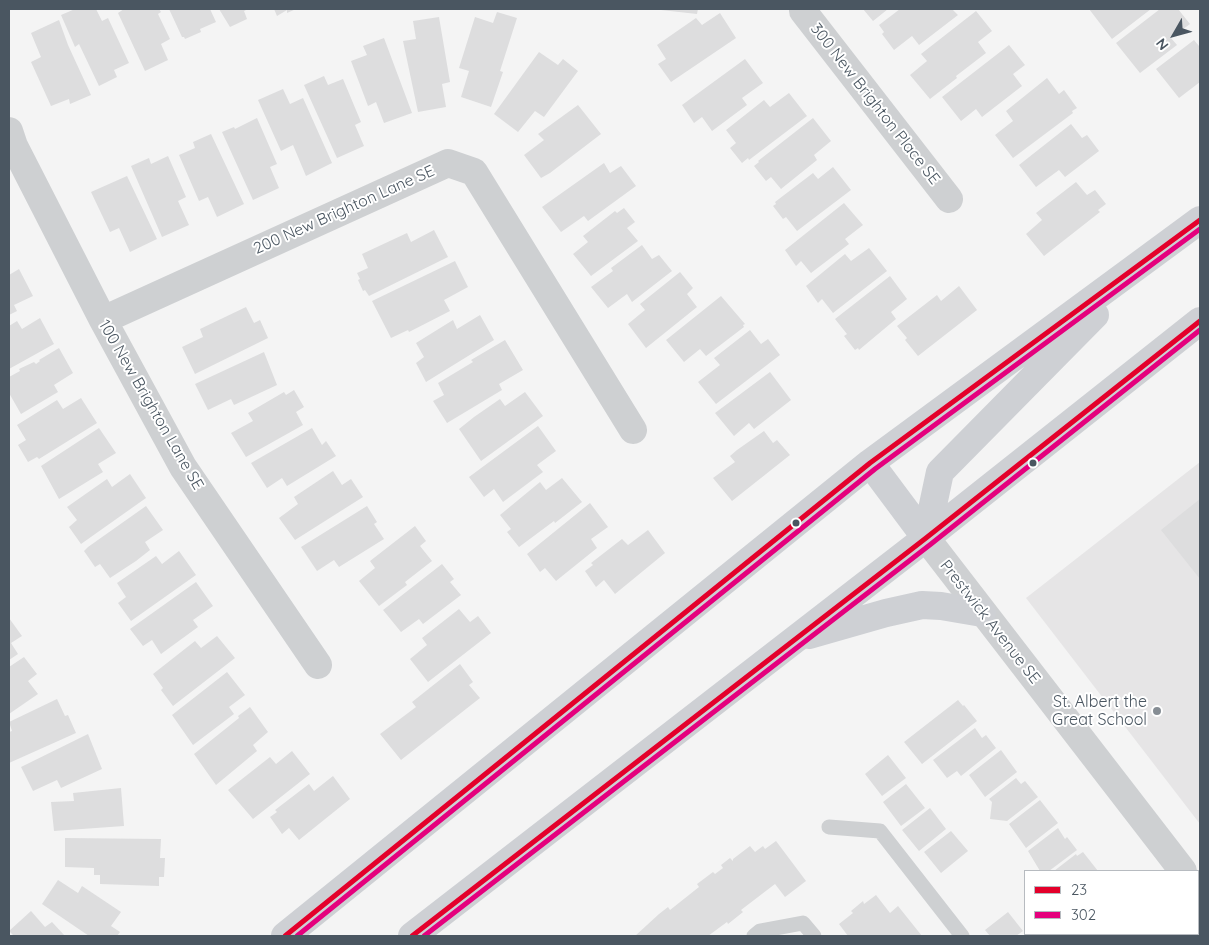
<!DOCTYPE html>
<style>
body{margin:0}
#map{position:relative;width:1209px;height:945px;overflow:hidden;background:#f4f4f4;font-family:Quicksand,sans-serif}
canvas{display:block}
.frame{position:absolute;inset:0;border:10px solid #4a5661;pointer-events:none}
.legend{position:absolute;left:1024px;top:870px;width:175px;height:65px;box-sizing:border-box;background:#fff;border:1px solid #b7bbc0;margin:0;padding:6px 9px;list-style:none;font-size:15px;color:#4a5661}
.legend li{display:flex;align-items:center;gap:10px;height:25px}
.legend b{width:25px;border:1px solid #b7bbc0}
.north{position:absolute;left:1149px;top:10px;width:50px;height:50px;-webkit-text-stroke:4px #fff;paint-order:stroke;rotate:232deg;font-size:14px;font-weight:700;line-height:20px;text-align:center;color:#4a5661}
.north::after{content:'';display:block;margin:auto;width:18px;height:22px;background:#4a5661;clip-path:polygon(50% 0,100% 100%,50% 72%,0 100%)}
</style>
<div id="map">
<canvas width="1209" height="945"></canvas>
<div class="frame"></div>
<ul class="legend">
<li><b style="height:6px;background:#e4002b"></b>23</li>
<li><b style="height:6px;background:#e5007d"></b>302</li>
</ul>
<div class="north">N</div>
</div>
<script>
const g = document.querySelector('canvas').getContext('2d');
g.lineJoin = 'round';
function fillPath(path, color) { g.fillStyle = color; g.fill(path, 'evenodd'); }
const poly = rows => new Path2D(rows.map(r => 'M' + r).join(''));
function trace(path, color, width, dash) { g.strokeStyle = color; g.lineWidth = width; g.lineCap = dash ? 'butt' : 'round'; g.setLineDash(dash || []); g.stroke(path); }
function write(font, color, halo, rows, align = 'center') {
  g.font = font + ' Quicksand,sans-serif'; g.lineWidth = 4; g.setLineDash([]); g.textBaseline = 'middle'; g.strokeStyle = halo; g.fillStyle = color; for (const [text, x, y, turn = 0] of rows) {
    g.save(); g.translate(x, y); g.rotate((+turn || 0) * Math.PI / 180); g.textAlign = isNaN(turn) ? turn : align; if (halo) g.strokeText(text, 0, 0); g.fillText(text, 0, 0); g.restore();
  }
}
const education = poly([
 [1200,462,1200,824,1026,598]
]);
const building = poly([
 [75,9,96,9,102,21,108,18,129,63,114,70,117,77,99,86,79,44,75,47,61,15],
 [124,9,159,9,161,12,158,14,170,39,161,44,168,60,145,71,118,13],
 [169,9,210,9,216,22,200,29,201,32,185,39,184,37,182,37],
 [219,9,248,9,244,11,247,19,230,27],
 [274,9,296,9,287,13,287,10,277,16],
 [661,9,698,9,697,14,661,10],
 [863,9,888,9,873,21],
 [900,9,952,9,958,15,919,45,912,36,894,50,882,34,884,32,879,25],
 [1089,9,1151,9,1112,39],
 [1160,9,1178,9,1190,24,1171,38,1177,45,1140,73,1116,43],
 [976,11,992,31,978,42,986,53,956,76,957,78,930,99,910,75,927,61,921,54],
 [497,12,517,18,500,71,503,72,491,107,461,97,469,71,459,68,475,17,493,23],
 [720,13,736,38,671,82,658,64,666,59,657,45,696,18,702,25],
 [439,17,450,82,442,84,446,107,418,112,403,41,416,39,413,21],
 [59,20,68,45,91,95,70,104,69,99,51,106,31,62,41,57,31,33],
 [384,38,412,113,384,123,376,102,368,106,351,61,367,55,363,46],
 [1194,40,1199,46,1200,46,1200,82,1179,98,1156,69],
 [1009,45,1025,65,1013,74,1022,86,982,117,976,109,961,121,942,97],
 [539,52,558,65,563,59,578,71,544,117,535,111,518,132,494,114],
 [745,59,763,83,742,98,747,105,712,131,702,117,694,123,682,105],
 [324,76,328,85,343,79,361,122,355,125,364,146,337,158,304,85],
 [1047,78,1059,94,1064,90,1077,108,1072,111,1073,113,1013,158,995,135,1013,121,1006,111],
 [283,89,290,104,303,98,332,163,306,176,293,145,281,151,258,100],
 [789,93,807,116,749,160,748,158,742,163,730,148,736,143,726,130,764,100,770,107],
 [578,105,601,134,550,173,541,178,524,155,544,140,538,134],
 [257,118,277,164,270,167,279,188,253,200,222,132,234,127,235,129],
 [813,118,831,141,814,155,817,160,781,189,771,177,766,181,754,166,759,162,758,161],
 [1071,124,1082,138,1087,135,1099,151,1065,177,1059,170,1036,187,1019,165],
 [211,134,244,204,217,217,208,197,199,201,179,155,195,148,193,142],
 [168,156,186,197,178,201,189,225,162,237,131,166,149,158,151,164],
 [604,163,610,173,621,166,636,186,588,221,584,216,561,232,542,207],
 [833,167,851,190,797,231,786,217,783,219,773,206,776,204,775,202,813,173,818,179],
 [127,176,157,239,130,252,119,228,110,232,91,192],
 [1076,182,1087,195,1095,190,1106,204,1098,210,1100,212,1044,256,1026,234,1042,220,1036,213],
 [844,203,863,225,845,239,849,244,811,273,801,261,796,266,785,250],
 [624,208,635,222,627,228,638,241,591,276,573,254,588,242,583,236,615,211,617,213],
 [434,230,448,257,369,296,365,290,363,291,358,280,360,279,357,273,368,268,362,254,407,233,411,242],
 [642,245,652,259,659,255,672,271,632,302,627,294,608,308,591,287,613,271,611,268],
 [869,248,887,271,833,313,822,299,818,303,806,286,845,254,851,261],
 [455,261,468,287,444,300,450,311,409,332,408,330,391,338,372,301],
 [19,269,33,296,14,305,17,311,9,315,9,275],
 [680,272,693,288,687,294,697,307,646,348,628,324,645,310,640,304],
 [890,276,907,299,891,312,896,319,859,350,858,348,855,350,844,336,847,334,835,319],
 [959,286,977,310,918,356,905,340,907,338,897,326,937,295,941,301],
 [721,296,745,324,743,325,744,327,706,356,700,349,684,362,666,340],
 [246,307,254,323,260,320,268,338,195,374,182,347,203,337,200,329],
 [480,315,494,340,426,382,416,363,424,357,416,343,453,320,457,329],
 [40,318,54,344,9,369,9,326,17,321,22,329],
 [750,330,761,344,768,339,780,355,716,404,698,382,720,365,714,358],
 [505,340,523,370,499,384,502,390,447,423,433,401,444,395,438,383,473,362,471,360],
 [59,348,73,373,54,385,58,392,21,414,9,393,9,377,20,371,19,369,34,362,36,364,40,361,39,360],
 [264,352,277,385,234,405,231,399,208,410,195,384],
 [770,372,791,400,754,429,749,423,734,436,715,413],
 [294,390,304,407,296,412,303,425,246,457,231,433,253,421,248,413,284,392,286,395],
 [525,392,543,416,481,461,459,429,474,417,500,399,505,406],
 [81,398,97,423,39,459,37,457,28,462,18,445,26,440,17,425,57,400,63,409],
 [538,426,556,451,537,465,543,472,503,502,494,489,484,497,469,477],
 [99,428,116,453,98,464,103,472,59,499,41,466],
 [312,428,322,445,326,441,336,456,287,486,282,478,267,488,251,463],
 [764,431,773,443,777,440,790,455,732,501,713,478,735,462,730,456,737,450],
 [333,471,342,485,351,479,363,497,295,540,279,518,298,504,294,497],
 [130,474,146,498,81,544,69,527,77,520,67,507,107,479,112,487],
 [562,478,582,502,555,523,554,521,519,547,507,532,511,529,500,515,540,482,546,490],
 [1200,499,1200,579,1161,530],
 [590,503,608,527,591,539,597,548,556,581,545,568,540,572,527,554],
 [146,506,163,530,145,542,150,550,136,561,110,578,100,564,95,567,84,551,88,547],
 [367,506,377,522,374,524,384,539,339,567,334,560,317,571,301,547],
 [415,526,426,541,420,546,432,561,405,582,407,585,379,606,359,581,375,568,370,561],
 [648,530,665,553,615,594,604,580,596,587,585,571,593,565,591,563,622,539,628,545],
 [179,551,196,575,131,621,118,603,126,597,117,583,156,556,162,564],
 [442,564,454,579,450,582,461,595,423,624,419,619,401,632,383,610],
 [196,582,213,606,193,620,198,627,161,654,152,640,143,646,130,629],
 [459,609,470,622,478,616,491,633,428,682,410,659,427,645,422,638],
 [9,618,22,636,11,643,18,654,9,660],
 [217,636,235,658,173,706,161,690,163,688,153,674,195,641,201,648],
 [24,657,37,674,28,681,38,694,9,714,9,667],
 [460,664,473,682,469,685,480,698,401,760,380,734,416,707,412,702],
 [227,672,245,695,229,707,234,714,193,745,172,715],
 [57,699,65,716,68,715,76,733,9,763,9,732,12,731,9,722],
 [958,700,963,706,964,705,977,721,922,764,904,742],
 [250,707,268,732,253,745,257,751,216,785,194,754,239,718,238,716],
 [975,728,982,738,986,735,996,748,961,776,957,771,947,778,933,760],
 [88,734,102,769,61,788,57,780,33,791,21,767],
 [1001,750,1017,772,985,797,969,775],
 [292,751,310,774,253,819,228,790,270,757,276,764],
 [888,755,906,778,882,796,865,774],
 [333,776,350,799,299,840,289,828,282,834,270,817,277,812,275,810,309,784,314,791],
 [1016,778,1021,784,1025,781,1038,797,1007,821,990,819,992,802,989,799],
 [906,784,925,808,901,826,883,802],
 [121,788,124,826,54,831,51,802,74,801,73,793],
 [1040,800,1058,823,1026,848,1009,824],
 [930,808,946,829,919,851,902,830],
 [1058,828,1065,839,1067,837,1077,850,1049,871,1040,871,1028,851],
 [951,831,968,851,941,873,924,852],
 [65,838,161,839,160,858,165,858,164,877,159,877,159,886,100,884,100,875,94,875,94,868,65,867],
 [776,841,806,881,785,897,775,884,741,910,743,912,728,924,727,922,708,936,635,936,659,914,668,907,670,910,699,887,697,884,713,872,715,874,723,868,721,865,730,858,733,861,733,859,750,846,755,852,763,846,765,849],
 [1083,852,1098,871,1054,871,1076,854,1077,856],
 [58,880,78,893,82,886,121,912,111,926,120,932,117,936,89,936,42,904],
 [876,895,890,913,898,906,922,936,848,936,839,924,853,913,851,911,863,901,864,904],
 [31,911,45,927,52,922,65,936,14,936,9,931],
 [1008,912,1023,931,1016,936,990,936,985,930],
 [1081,934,1129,934,1126,936,1077,936],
 [1133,934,1147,934,1149,936,1130,936]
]);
const service = poly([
 [829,827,880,831,962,936],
 [754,936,760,931,803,923,814,936]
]);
const minor = poly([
 [803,9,803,11,949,199],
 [9,131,14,146,103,320,183,467,318,665],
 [103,320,448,163,474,172,633,430],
 [926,538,1183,871],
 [1198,890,1200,893]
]);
const secondary = poly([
 [870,463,926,538],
 [926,538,940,472,1095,315],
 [809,635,886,613,922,605,941,606,982,613],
 [285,936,870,463,1200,220],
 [412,936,926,538,1200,321]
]);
const bus1 = poly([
 [285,936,870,463,1200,220],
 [412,936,926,538,1200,321]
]);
const bus2 = poly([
 [297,936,875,469,1200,229],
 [424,936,931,544,1200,330]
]);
const markers = [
 [1033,463,4.5,"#4a5661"],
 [796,523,4.5,"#4a5661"],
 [1157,711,5,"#868d94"]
];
const streetNames = [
 ["300 New Brighton Place SE",875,104,52],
 ["200 New Brighton Lane SE",344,210,-24],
 ["100 New Brighton Lane SE",151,405,60],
 ["Prestwick Avenue SE",990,622,52]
];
const poiNames = [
 ["St. Albert the",1147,702],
 ["Great School",1147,720]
];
fillPath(education, '#e6e5e6');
fillPath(building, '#ddddde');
trace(service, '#ced0d2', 15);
trace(minor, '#ced0d2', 28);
trace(secondary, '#ced0d4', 28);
trace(bus1, '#e4002b', 5);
trace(bus2, '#e5007d', 5);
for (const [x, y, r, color] of markers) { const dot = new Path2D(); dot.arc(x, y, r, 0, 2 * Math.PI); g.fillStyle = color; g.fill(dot); trace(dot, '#fff', 2); }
write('16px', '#4a5661', '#fff', streetNames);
write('16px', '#4a5661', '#fff', poiNames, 'right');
</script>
